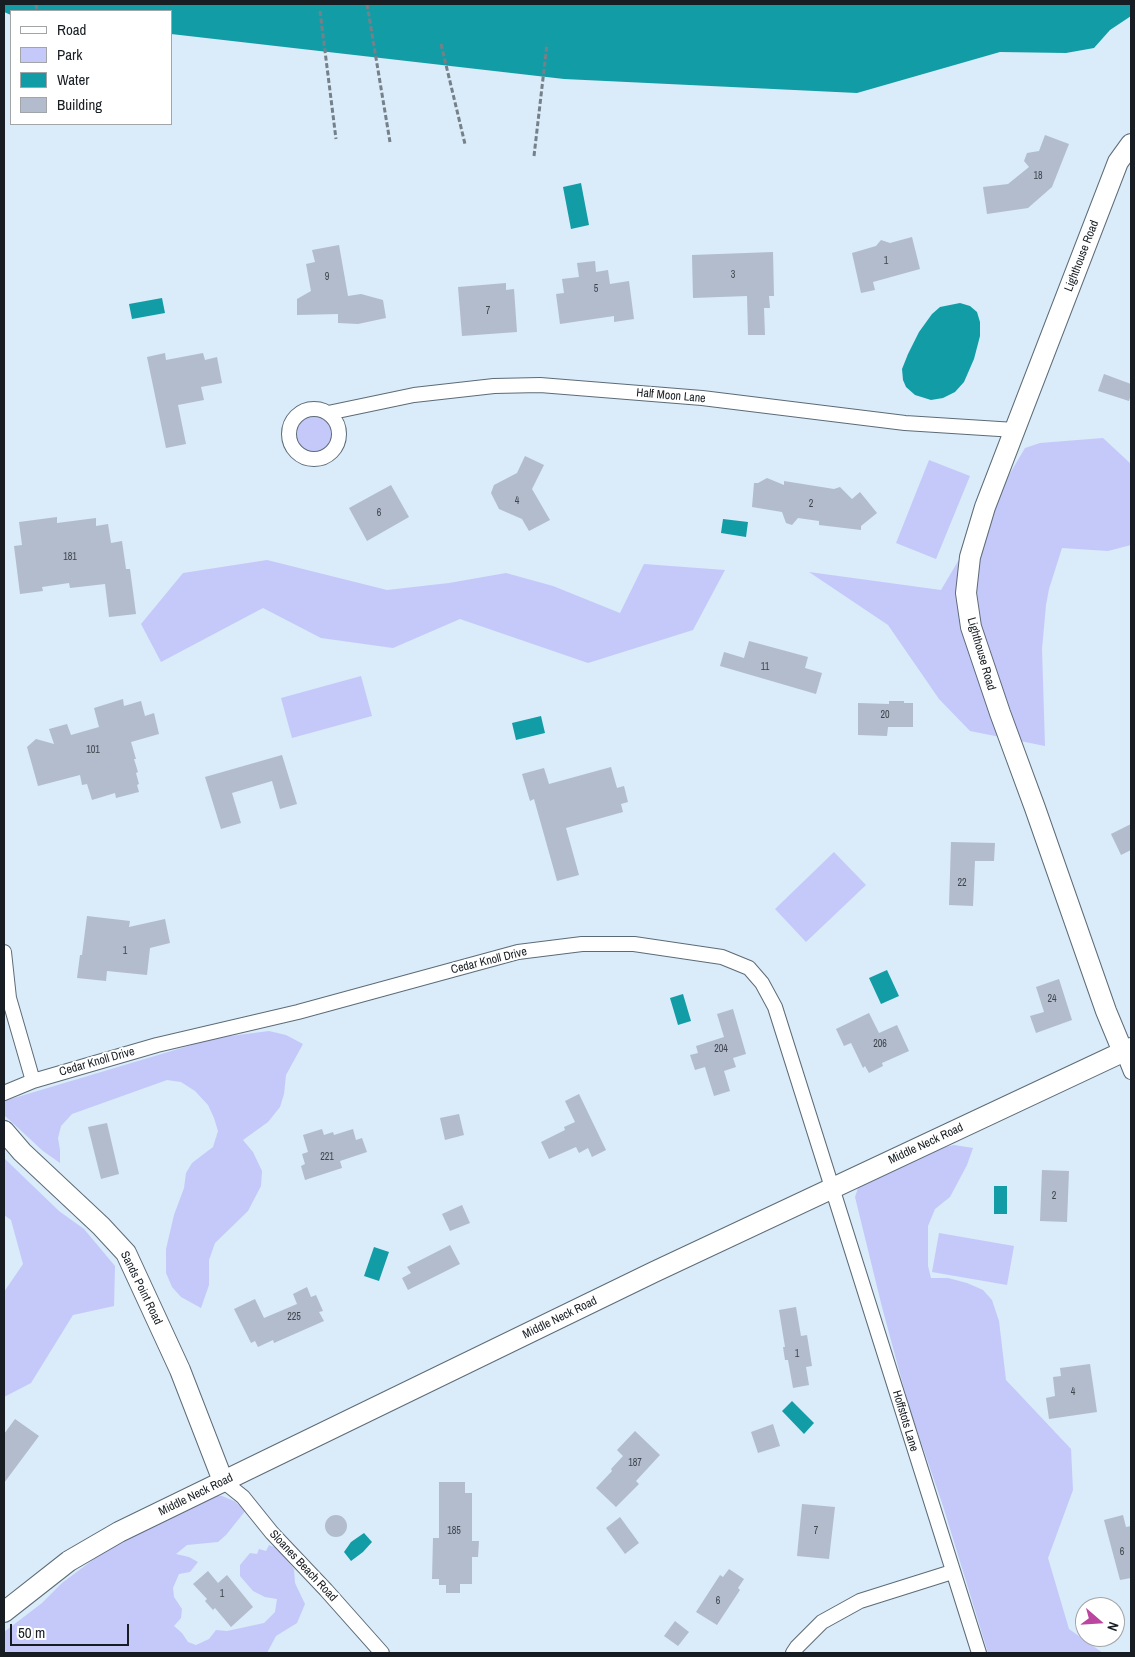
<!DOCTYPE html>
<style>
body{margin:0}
#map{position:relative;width:1135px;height:1657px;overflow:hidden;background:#daebf9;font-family:"Archivo Narrow",sans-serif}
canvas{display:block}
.frame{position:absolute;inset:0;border:5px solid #171d22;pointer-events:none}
.legend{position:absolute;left:10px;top:10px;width:162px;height:115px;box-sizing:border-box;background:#fff;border:1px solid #a2a5a7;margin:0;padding:6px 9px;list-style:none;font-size:15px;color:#171d22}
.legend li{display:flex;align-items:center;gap:10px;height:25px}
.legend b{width:25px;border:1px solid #a2a5a7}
.north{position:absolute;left:1075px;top:1597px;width:50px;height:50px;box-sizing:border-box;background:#fff;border:1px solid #a2a5a7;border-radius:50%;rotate:109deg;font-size:14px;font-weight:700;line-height:20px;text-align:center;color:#171d22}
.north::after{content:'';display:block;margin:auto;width:18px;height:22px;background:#bb469f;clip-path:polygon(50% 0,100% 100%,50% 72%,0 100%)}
.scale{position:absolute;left:10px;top:1624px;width:119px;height:22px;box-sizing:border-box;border:2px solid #171d22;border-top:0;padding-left:6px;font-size:15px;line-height:18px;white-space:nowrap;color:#171d22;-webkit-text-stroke:4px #fff;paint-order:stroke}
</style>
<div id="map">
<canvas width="1135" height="1657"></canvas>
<div class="frame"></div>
<ul class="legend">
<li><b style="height:6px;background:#fff"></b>Road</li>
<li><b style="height:14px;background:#c4c9fa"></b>Park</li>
<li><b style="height:14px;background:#129da6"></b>Water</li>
<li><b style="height:14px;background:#b2bccd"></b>Building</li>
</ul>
<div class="north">N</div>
<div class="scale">50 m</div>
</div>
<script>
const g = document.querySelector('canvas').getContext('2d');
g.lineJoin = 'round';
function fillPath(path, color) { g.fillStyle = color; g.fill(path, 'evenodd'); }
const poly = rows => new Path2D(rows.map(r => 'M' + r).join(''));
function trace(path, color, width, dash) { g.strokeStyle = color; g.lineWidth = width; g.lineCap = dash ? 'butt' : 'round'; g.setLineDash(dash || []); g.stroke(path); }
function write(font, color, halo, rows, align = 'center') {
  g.font = font + ' "Archivo Narrow",sans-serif'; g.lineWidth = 4; g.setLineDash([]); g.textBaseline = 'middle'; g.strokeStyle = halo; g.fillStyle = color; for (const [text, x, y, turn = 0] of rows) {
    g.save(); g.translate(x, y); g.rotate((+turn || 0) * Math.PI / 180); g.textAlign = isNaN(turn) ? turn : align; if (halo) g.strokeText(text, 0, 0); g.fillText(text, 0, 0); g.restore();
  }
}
const green = poly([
 '295 434a20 20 0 1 1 40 0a20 20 0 1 1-40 0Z',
 [1103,438,1131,464,1131,545,1108,551,1062,548,1049,589,1046,605,1042,649,1045,746,970,731,939,699,888,625,809,572,941,590,1025,448,1040,443],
 [929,460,970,476,936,559,896,543],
 [267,560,387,590,449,583,506,573,553,586,620,613,644,564,725,570,693,630,588,663,460,619,393,648,321,638,263,608,161,662,141,624,183,573],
 [361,676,372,716,292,738,281,698],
 [834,852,866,885,806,942,775,909],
 [269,1031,286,1035,303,1044,286,1075,284,1094,280,1107,268,1122,243,1140,253,1152,262,1171,261,1186,248,1211,215,1243,209,1260,209,1285,201,1308,181,1297,172,1287,166,1273,166,1249,174,1215,184,1188,186,1173,192,1163,213,1147,218,1131,214,1118,208,1105,195,1091,181,1082,167,1080,72,1114,61,1126,58,1138,60,1150,60,1163,43,1151,4,1115,4,1101,215,1038],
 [954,1145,973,1148,967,1165,950,1197,935,1209,928,1226,928,1266,931,1278,948,1278,967,1283,983,1290,992,1300,999,1321,1006,1380,1071,1449,1073,1490,1048,1558,1069,1629,1103,1653,988,1653,943,1506,909,1407,882,1307,855,1197,859,1185,931,1150],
 [4,1158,59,1211,84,1229,115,1266,114,1306,73,1315,31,1383,4,1397,4,1292,23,1264,11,1220,4,1215],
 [939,1233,1014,1246,1007,1285,932,1272],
 [208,1495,222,1496,234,1501,246,1510,226,1535,218,1542,187,1545,176,1554,189,1557,198,1562,190,1572,179,1574,173,1588,174,1597,182,1609,181,1618,174,1626,182,1633,188,1642,196,1645,209,1639,216,1630,227,1631,264,1623,275,1612,277,1599,265,1597,253,1591,240,1576,240,1565,250,1553,257,1554,259,1549,266,1551,269,1545,277,1548,294,1569,295,1583,305,1604,297,1623,276,1636,267,1653,4,1653,4,1632,42,1603,62,1583,118,1541]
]);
const water = poly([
 [4,4,1131,4,1131,16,1110,30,1094,48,1066,53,1000,52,857,93,564,79,171,34,171,11,11,11,11,15,4,12],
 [581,183,589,225,571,229,563,187],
 [162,298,165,313,132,319,129,304],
 [960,303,970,306,977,312,980,322,980,336,974,359,964,382,955,392,943,398,931,400,915,395,906,387,903,380,902,369,908,354,919,332,932,314,940,307],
 [723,519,748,522,746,537,721,533],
 [541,716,545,733,516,740,512,723],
 [887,970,899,996,881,1004,869,978],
 [683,994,691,1021,678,1025,670,998],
 [994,1186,1007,1186,1007,1214,994,1214],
 [374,1247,389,1252,379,1281,364,1276],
 [792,1401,814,1423,804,1434,782,1411],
 [364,1533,372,1542,363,1552,351,1561,344,1552,351,1542]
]);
const building = poly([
 [1045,135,1069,144,1052,187,1028,208,987,214,983,187,1008,184,1029,167,1024,161,1027,153,1039,151],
 [912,237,920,269,873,282,875,290,861,293,852,253,876,246,881,240,890,243],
 [339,245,348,296,361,294,383,300,386,318,358,324,338,323,338,314,297,315,297,299,311,291,306,264,315,262,312,250],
 [773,252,774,296,769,296,770,308,764,308,765,335,748,335,747,296,693,298,692,255],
 [595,261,596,272,608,270,610,284,629,281,634,319,614,322,614,316,560,324,556,294,564,293,562,279,579,277,577,263],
 [506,283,506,290,514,289,517,332,462,336,458,287],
 [165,353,166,360,203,353,205,360,217,357,222,383,201,387,204,400,178,405,186,444,166,448,147,357],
 [1104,374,1131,384,1131,394,1129,401,1098,391],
 [525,456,544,465,532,489,550,520,529,531,522,519,499,509,491,493,494,485,517,473],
 [767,478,784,485,784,481,834,489,840,487,852,499,860,492,877,513,861,526,861,530,819,525,819,521,798,518,792,525,786,523,782,512,752,507,754,483,758,483],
 [391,485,409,517,367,541,349,508],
 [57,517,57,523,96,518,96,526,108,524,111,543,122,541,126,569,130,569,136,614,109,617,105,584,70,588,69,583,42,587,43,591,20,594,14,546,22,545,19,522],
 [749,641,808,657,805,668,822,673,816,694,720,666,724,652,744,658],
 [123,699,124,706,141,701,145,716,154,713,159,734,131,742,136,759,134,759,138,772,136,773,139,784,137,785,139,792,116,798,115,793,92,800,87,784,82,785,80,775,38,786,27,747,36,739,54,744,49,729,67,724,71,735,99,727,94,708],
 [889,701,904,701,904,703,913,703,913,727,888,727,887,736,858,735,858,703,889,704],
 [282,755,297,804,280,809,272,781,232,793,241,823,221,829,205,777],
 [611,767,617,788,624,786,628,802,621,804,623,812,566,828,579,875,557,881,534,799,530,801,522,774,544,768,549,784],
 [1131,824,1131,850,1121,855,1111,834],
 [951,842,995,843,994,861,975,861,973,906,949,905],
 [87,916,130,921,129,927,165,919,170,943,150,948,147,975,107,971,106,981,77,978,80,955,82,955],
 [1059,979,1072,1020,1036,1033,1030,1016,1044,1012,1036,987],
 [733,1009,746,1054,733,1058,736,1067,724,1071,730,1091,714,1096,705,1067,695,1070,690,1055,698,1053,696,1046,724,1037,717,1014],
 [869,1013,879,1033,897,1025,909,1051,882,1063,883,1066,869,1073,865,1066,863,1068,851,1043,844,1046,836,1029],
 [579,1094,606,1150,592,1157,588,1148,579,1153,576,1147,549,1159,541,1142,565,1130,564,1127,575,1122,565,1101],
 [459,1114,464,1135,445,1140,440,1118],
 [107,1123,119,1174,101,1179,88,1127],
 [322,1129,324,1135,333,1132,334,1135,353,1129,356,1140,362,1138,367,1152,340,1161,342,1168,305,1180,301,1166,305,1164,302,1154,308,1152,303,1135],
 [1042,1170,1069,1171,1067,1222,1040,1221],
 [462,1205,470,1223,450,1231,442,1214],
 [450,1245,460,1264,408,1290,402,1278,411,1273,407,1267],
 [307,1287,311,1297,316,1295,323,1311,319,1312,324,1321,274,1343,273,1340,258,1347,255,1341,251,1343,234,1309,255,1299,264,1318,297,1304,293,1294],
 [796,1307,801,1336,807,1335,812,1366,806,1367,809,1385,793,1388,788,1360,785,1360,783,1347,785,1347,779,1310],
 [1090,1364,1097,1412,1049,1419,1046,1398,1055,1396,1053,1377,1061,1376,1060,1368],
 [15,1419,39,1436,4,1483,4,1434],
 [773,1424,780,1446,758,1453,751,1432],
 [635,1431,660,1455,636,1481,639,1484,616,1507,596,1488,612,1471,611,1469,623,1456,617,1450],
 [439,1482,465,1482,465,1493,472,1493,472,1541,479,1541,478,1557,472,1557,472,1584,460,1584,460,1593,446,1593,446,1585,439,1585,439,1579,432,1579,433,1538,439,1538],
 [802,1504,835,1507,829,1559,797,1556],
 [1123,1515,1126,1527,1131,1526,1131,1578,1120,1580,1104,1520],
 '325 1526a11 11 0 1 1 22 0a11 11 0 1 1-22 0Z',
 [620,1517,639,1543,625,1554,606,1528],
 [729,1569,744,1579,738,1588,740,1590,717,1625,696,1612,720,1575,723,1577],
 [208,1571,218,1583,227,1575,253,1607,231,1627,215,1608,213,1610,205,1601,207,1599,193,1584],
 [675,1621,689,1632,678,1646,664,1636]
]);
const path = poly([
 [36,4,37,11],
 [367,4,390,142],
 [320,11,336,139],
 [441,44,465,144],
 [534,156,547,44]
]);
const street = poly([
 '289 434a25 25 0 1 1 50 0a25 25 0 1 1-50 0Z',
 [328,413,414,395,494,386,540,385,702,398,905,423,1015,430],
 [4,952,9,998,33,1081],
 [1123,1052,1131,1072],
 [4,1093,33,1081,157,1045,298,1012,518,952,582,944,634,944,722,957,749,968,762,983,775,1007,979,1653],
 [223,1481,243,1497,272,1533,326,1590,382,1653],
 [793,1653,797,1647,822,1622,860,1601,952,1572]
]);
const secondary = poly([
 [1123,1052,1106,1011,1035,808,1000,713,971,627,966,593,970,557,985,507,1118,162,1131,144],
 [4,1131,22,1152,101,1226,126,1253,180,1370,223,1481],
 [4,1612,69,1561,119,1532,654,1272,1131,1048]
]);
const numberNames = [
 ["18",1038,176],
 ["1",886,261],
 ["3",733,275],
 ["9",327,277],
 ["5",596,289],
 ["7",488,311],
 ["4",517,501],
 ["2",811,504],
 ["6",379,513],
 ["181",70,557],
 ["11",765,667],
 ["20",885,715],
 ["101",93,750],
 ["22",962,883],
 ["1",125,951],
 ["24",1052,999],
 ["206",880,1044],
 ["204",721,1049],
 ["221",327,1157],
 ["2",1054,1196],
 ["225",294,1317],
 ["1",797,1354],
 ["4",1073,1392],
 ["187",635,1463],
 ["185",454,1531],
 ["7",816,1531],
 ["6",1122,1552],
 ["1",222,1594],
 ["6",718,1601]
];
const streetNames = [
 ["Lighthouse Road",1082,256,-69],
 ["Half Moon Lane",671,396,5],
 ["Lighthouse Road",981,654,74],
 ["Cedar Knoll Drive",489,961,-14],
 ["Cedar Knoll Drive",97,1062,-16],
 ["Middle Neck Road",926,1144,-25],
 ["Sands Point Road",141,1288,64],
 ["Middle Neck Road",560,1318,-26],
 ["Hoffstots Lane",905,1421,73],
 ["Middle Neck Road",196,1495,-26],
 ["Sloanes Beach Road",303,1566,47]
];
fillPath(green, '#c4c9fa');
fillPath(water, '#129da6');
fillPath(building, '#b2bccd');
trace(street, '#5c6b77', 16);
trace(secondary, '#5c6b77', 22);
trace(path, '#758089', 3, [5, 2.5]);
trace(street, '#fff', 14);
trace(secondary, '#fff', 20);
write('10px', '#3e454d', null, numberNames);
write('12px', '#171d22', '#fff', streetNames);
</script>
